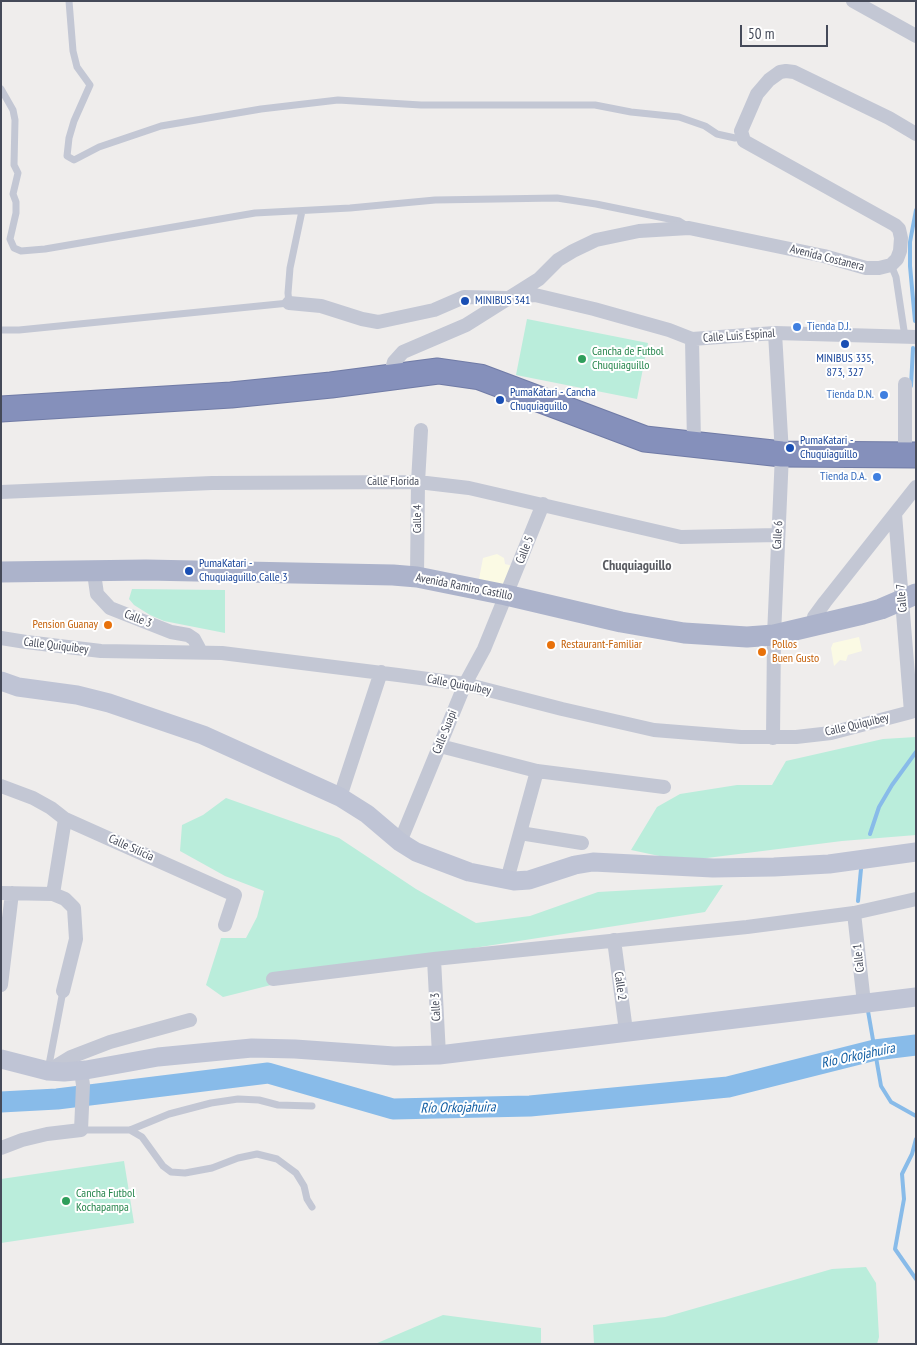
<!DOCTYPE html>
<meta charset="utf-8">
<style>
body{margin:0}
#map{position:relative;width:917px;height:1345px;overflow:hidden;background:#efedec;font-family:"PT Sans Narrow",sans-serif}
canvas{display:block}
.frame{position:absolute;inset:0;border:2px solid #454a59;pointer-events:none}
.scale{position:absolute;left:740px;top:25px;width:88px;height:22px;box-sizing:border-box;border:2px solid #454a59;border-top:0;padding-left:6px;font-size:15px;line-height:18px;white-space:nowrap;color:#454a59;-webkit-text-stroke:4px #fff;paint-order:stroke}
</style>
<div id="map">
<canvas width="917" height="1345"></canvas>
<div class="frame"></div>
<div class="scale">50 m</div>
</div>
<script>
const g = document.querySelector('canvas').getContext('2d');
g.lineJoin = 'round';
function fillPath(path, color) { g.fillStyle = color; g.fill(path, 'evenodd'); }
const poly = rows => new Path2D(rows.map(r => 'M' + r).join(''));
function trace(path, color, width, dash) { g.strokeStyle = color; g.lineWidth = width; g.lineCap = dash ? 'butt' : 'round'; g.setLineDash(dash || []); g.stroke(path); }
function write(font, color, halo, rows, align = 'center') {
  g.font = font + ' "PT Sans Narrow",sans-serif'; g.lineWidth = 4; g.setLineDash([]); g.textBaseline = 'middle'; g.strokeStyle = halo; g.fillStyle = color; for (const [text, x, y, turn = 0] of rows) {
    g.save(); g.translate(x, y); g.rotate((+turn || 0) * Math.PI / 180); g.textAlign = isNaN(turn) ? turn : align; if (halo) g.strokeText(text, 0, 0); g.fillText(text, 0, 0); g.restore();
  }
}
const commercial = poly([
 [497,554,504,558,505,564,513,566,504,587,479,579,483,558],
 [859,637,862,651,848,655,846,661,840,660,834,666,831,648,833,643]
]);
const green = poly([
 [527,319,648,343,637,399,516,375],
 [132,589,225,590,225,633,164,621,150,615,134,605,129,599],
 [916,737,916,835,842,841,683,861,631,850,657,807,680,794,737,785,772,785,786,761,883,739],
 [226,798,339,838,416,889,476,923,530,916,598,892,723,885,705,912,416,957,275,984,223,997,206,985,221,938,246,938,257,917,264,891,225,876,180,851,182,825,203,815],
 [124,1161,134,1223,1,1243,1,1179],
 [866,1267,876,1283,879,1337,877,1344,594,1344,593,1325,665,1317,832,1269],
 [443,1315,541,1328,541,1344,375,1344]
]);
const stream = poly([
 [915,321,910,266,910,242,916,210],
 [911,386,913,348],
 [870,834,879,807,892,785,916,752],
 [858,901,861,869],
 [868,1011,881,1086,891,1102,916,1116],
 [916,1139,912,1154,902,1174,904,1199,895,1249,916,1279]
]);
const river = poly([
 [1,1102,57,1099,268,1073,393,1109,530,1106,728,1087,875,1050,916,1045]
]);
const lane = poly([
 [69,1,73,51,77,67,90,85,74,121,69,138,67,156,74,160,99,147,161,126,261,109,338,100,421,105,595,105,631,112,679,117,705,126,717,134,735,138,741,137],
 [1,89,13,110,15,120,14,165,18,173,13,194,16,202,16,213,10,239,14,248,21,251,45,249,255,213,350,208,435,200,557,198,596,204,679,221,687,226],
 [891,265,896,277,905,337],
 [1,330,19,330,289,303,288,293,290,268,302,211],
 [48,1070,63,991],
 [81,1130,130,1130,169,1114,211,1103,238,1099,259,1100,278,1105,312,1106],
 [130,1130,142,1137,163,1166,171,1172,185,1173,212,1168,238,1158,257,1154,277,1159,296,1173,304,1186,307,1199,312,1207]
]);
const street = poly([
 [853,1,916,36],
 [289,303,321,306,362,319,378,322,434,310,464,297,508,298,535,295,594,309,669,330,692,339,775,333,916,337],
 [692,339,694,443],
 [390,376,394,362,403,352,466,325,539,279,558,260,573,251,596,240,639,231,689,228,824,256,866,268,879,268,891,265,897,259,900,251,901,238,899,229,895,225,744,141,741,131,757,94,769,80,780,72,786,71,794,72,889,118,916,134],
 [905,455,905,384],
 [1,492,212,483,418,482,469,488,681,537,778,535],
 [97,570,95,580,97,594,110,608,171,632,188,635,194,639,201,652],
 [417,577,418,482,421,430],
 [812,627,814,617,825,602,916,487],
 [1,638,26,642,101,651,222,653,398,675,465,684,562,709,654,730,741,737,796,737,831,733,911,712,895,514],
 [773,738,774,635,782,454,775,333],
 [440,746,537,771,664,787],
 [1,786,33,798,51,808,65,819,235,895,225,925],
 [340,797,381,672],
 [520,833,582,843],
 [400,842,465,684,484,649,543,504],
 [507,880,537,771],
 [1,893,53,894,65,899,74,908,76,939,63,991],
 [53,894,65,819],
 [854,913,864,1003],
 [614,940,626,1031],
 [434,959,439,1055],
 [273,979,434,959,747,927,854,913,916,899],
 [1,985,12,893],
 [48,1071,71,1057,110,1042,190,1020],
 [1,1148,22,1140,47,1134,81,1130,83,1085,81,1071]
]);
const secondary = poly([
 [1,681,18,687,77,695,109,703,203,735,340,797,367,814,400,842,416,852,469,872,514,881,529,880,575,865,593,862,713,868,774,867,829,864,916,852],
 [1,1059,48,1071,64,1072,86,1070,158,1057,252,1048,295,1049,394,1056,439,1055,916,997]
]);
const primary = poly([
 [1,572,146,570,393,575,417,577,506,595,621,622,684,633,747,637,774,635,863,614,881,609,916,594]
]);
const highway = poly([
 [1,409,231,395,331,385,438,371,480,377,645,439,782,454,916,455]
]);
const markers = [
 [465,301,5,"#1a4fb4"],
 [797,327,5,"#3f7fe0"],
 [845,344,5,"#1a4fb4"],
 [582,359,5,"#2e9e5b"],
 [884,395,5,"#3f7fe0"],
 [500,400,5,"#1a4fb4"],
 [790,448,5,"#1a4fb4"],
 [877,477,5,"#3f7fe0"],
 [189,571,5,"#1a4fb4"],
 [108,625,5,"#e8710a"],
 [551,645,5,"#e8710a"],
 [762,652,5,"#e8710a"],
 [66,1201,5,"#2e9e5b"]
];
const streetNames = [
 ["Avenida Costanera",827,258,14],
 ["Calle Luis Espinal",739,336,-4],
 ["Calle Florida",393,482],
 ["Calle 4",418,519,-90],
 ["Calle 6",778,535,-87],
 ["Calle 5",525,550,-69],
 ["Avenida Ramiro Castillo",464,587,11],
 ["Calle 7",902,598,-95],
 ["Calle 3",138,619,21],
 ["Calle Quiquibey",56,646,7],
 ["Calle Quiquibey",459,685,11],
 ["Calle Quiquibey",857,725,-13],
 ["Calle Suapi",445,732,-68],
 ["Calle Silicia",131,848,24],
 ["Calle 1",859,958,-96],
 ["Calle 2",620,986,82],
 ["Calle 3",436,1007,-93]
];
const transitNames = [
 ["MINIBUS 341",475,301],
 ["MINIBUS 335,",845,359,"center"],
 ["873, 327",845,373,"center"],
 ["PumaKatari - Cancha",510,393],
 ["Chuquiaguillo",510,407],
 ["PumaKatari -",800,441],
 ["Chuquiaguillo",800,455],
 ["PumaKatari -",199,564],
 ["Chuquiaguillo Calle 3",199,578]
];
const shopNames = [
 ["Tienda D.J.",807,327,"left"],
 ["Tienda D.N.",874,395],
 ["Tienda D.A.",867,477]
];
const leisureNames = [
 ["Cancha de Futbol",592,352],
 ["Chuquiaguillo",592,366],
 ["Cancha Futbol",76,1194],
 ["Kochapampa",76,1208]
];
const foodNames = [
 ["Pension Guanay",98,625,"right"],
 ["Restaurant-Familiar",561,645],
 ["Pollos",772,645],
 ["Buen Gusto",772,659]
];
const neighbourhoodNames = [
 ["Chuquiaguillo",637,566]
];
const waterNames = [
 ["Río Orkojahuira",858,1056,-12],
 ["Río Orkojahuira",458,1108,-1]
];
fillPath(commercial, '#fbfae4');
fillPath(green, '#baeddb');
trace(stream, '#88bbe9', 4);
trace(river, '#88bbe9', 21);
trace(highway, '#707ba6', 27);
trace(lane, '#c3c7d4', 7);
trace(street, '#c3c7d4', 14);
trace(secondary, '#bfc4d5', 19);
trace(primary, '#acb3cb', 21);
trace(highway, '#8590bb', 25);
for (const [x, y, r, color] of markers) { const dot = new Path2D(); dot.arc(x, y, r, 0, 2 * Math.PI); g.fillStyle = color; g.fill(dot); trace(dot, '#fff', 2); }
write('12px', '#454a59', '#fff', streetNames);
write('12px', '#164399', '#fff', transitNames, 'left');
write('12px', '#366cbe', '#fff', shopNames, 'right');
write('12px', '#27864d', '#fff', leisureNames, 'left');
write('12px', '#c56008', '#fff', foodNames, 'left');
write('bold 14px', '#595b61', '#fff', neighbourhoodNames);
write('italic 14px', '#0f5ca2', '#fff', waterNames);
</script>
